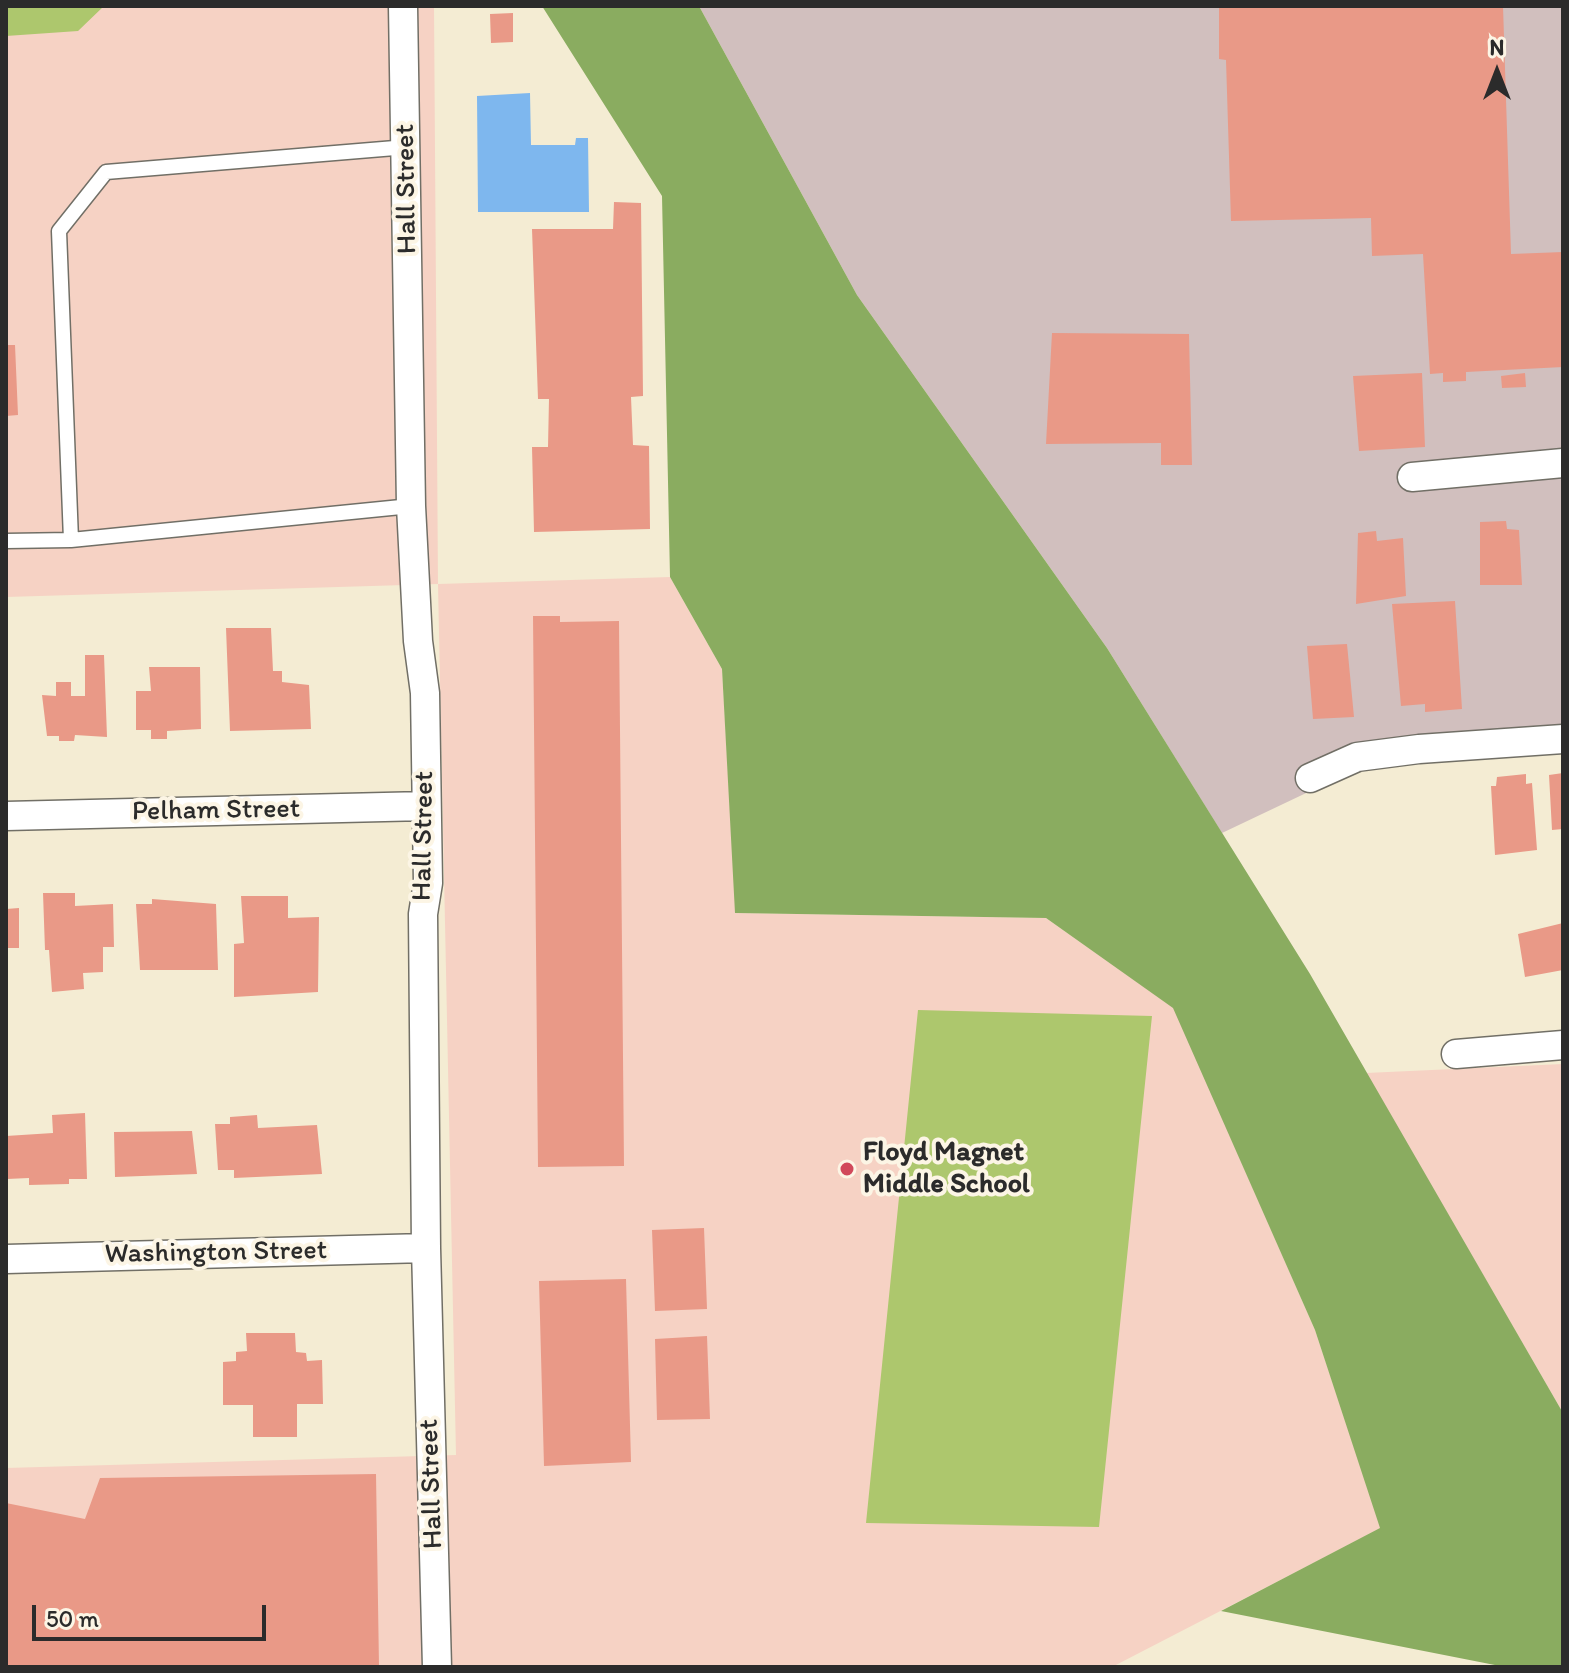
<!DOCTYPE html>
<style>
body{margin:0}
#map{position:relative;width:1569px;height:1673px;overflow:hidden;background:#f4ecd3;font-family:Itim,sans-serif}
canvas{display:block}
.frame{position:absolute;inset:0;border:8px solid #2b2b2b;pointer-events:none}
.north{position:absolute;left:1457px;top:32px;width:80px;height:80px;-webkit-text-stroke:6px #fcf5e5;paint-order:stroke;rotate:0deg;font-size:22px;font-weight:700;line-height:32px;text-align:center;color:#2b2b2b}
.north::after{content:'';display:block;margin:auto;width:28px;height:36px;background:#2b2b2b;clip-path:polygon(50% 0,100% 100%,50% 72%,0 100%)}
.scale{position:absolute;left:32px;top:1605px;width:234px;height:36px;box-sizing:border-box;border:4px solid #2b2b2b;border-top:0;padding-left:10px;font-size:24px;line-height:28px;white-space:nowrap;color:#2b2b2b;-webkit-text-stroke:6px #fcf5e5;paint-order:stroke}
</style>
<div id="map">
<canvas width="1569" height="1673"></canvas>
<div class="frame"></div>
<div class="north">N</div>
<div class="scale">50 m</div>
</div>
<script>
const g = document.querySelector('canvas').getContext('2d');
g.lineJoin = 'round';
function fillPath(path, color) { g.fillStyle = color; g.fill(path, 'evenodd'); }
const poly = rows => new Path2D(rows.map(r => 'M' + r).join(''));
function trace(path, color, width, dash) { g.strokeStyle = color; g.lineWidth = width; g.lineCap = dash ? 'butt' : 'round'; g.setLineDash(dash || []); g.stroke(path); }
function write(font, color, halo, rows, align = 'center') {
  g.font = font + ' Itim,sans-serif'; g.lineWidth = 8; g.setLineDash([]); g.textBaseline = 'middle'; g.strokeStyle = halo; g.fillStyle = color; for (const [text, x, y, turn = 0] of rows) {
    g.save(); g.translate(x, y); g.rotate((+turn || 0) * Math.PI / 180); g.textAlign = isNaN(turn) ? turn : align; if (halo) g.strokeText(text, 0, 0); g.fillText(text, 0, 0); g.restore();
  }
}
const built = poly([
 [6,6,434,6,438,584,670,577,722,669,736,913,1046,918,1174,1008,1315,1330,1381,1528,1112,1667,6,1667,6,1468,456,1455,438,584,6,597],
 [1563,1064,1563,1413,1366,1073]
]);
const industrial = poly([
 [699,6,1563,6,1563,752,1363,766,1222,833,1107,648,857,295]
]);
const green = poly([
 [6,6,104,6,78,31,6,36],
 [918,1010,1152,1016,1099,1527,866,1523]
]);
const forest = poly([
 [542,6,699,6,857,295,1107,648,1310,974,1563,1413,1563,1667,1505,1667,1221,1611,1380,1528,1315,1330,1173,1008,1046,918,735,913,722,669,670,577,662,196]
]);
const water = poly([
 [530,93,531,145,575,145,576,138,588,138,589,212,478,212,477,96]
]);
const building = poly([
 [1219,6,1503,6,1511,254,1563,252,1563,367,1466,372,1466,381,1443,382,1443,373,1430,374,1423,254,1372,256,1371,218,1231,221,1226,60,1219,59],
 [513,13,513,42,491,43,490,14],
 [614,202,641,203,643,396,631,397,633,445,649,446,650,529,534,532,532,447,548,447,549,399,538,399,532,229,613,229],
 [1052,333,1189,334,1192,465,1161,465,1161,443,1046,444],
 [6,345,15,345,18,415,6,416],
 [1422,373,1425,447,1359,451,1353,376],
 [1525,373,1526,387,1502,388,1501,376],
 [1506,521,1507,529,1519,530,1522,585,1480,585,1480,522],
 [1376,531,1377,541,1403,538,1406,596,1356,604,1358,533],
 [1455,601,1462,709,1425,712,1425,704,1401,706,1392,604],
 [533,616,560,616,560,622,619,621,624,1166,538,1167],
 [226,628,271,628,273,671,282,671,282,682,309,685,311,729,230,731],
 [1347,644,1354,717,1313,719,1307,646],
 [85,655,104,655,107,737,75,735,74,741,59,741,59,736,47,736,42,695,56,696,56,682,71,682,71,696,85,696],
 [149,667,200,667,201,729,167,731,167,739,151,739,151,730,136,730,136,691,151,691],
 [1563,773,1563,829,1552,830,1549,775],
 [1526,774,1526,784,1532,783,1537,850,1495,855,1491,786,1496,786,1497,777],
 [43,893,75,893,75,906,113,904,114,947,103,947,103,972,83,973,84,989,52,992,49,950,45,950],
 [241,896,288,896,288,918,319,917,318,992,234,997,234,944,244,943],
 [152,899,216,904,218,970,140,970,136,904,152,904],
 [19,908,19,948,6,948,6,909],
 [1563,923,1563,970,1525,977,1518,934],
 [85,1113,87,1179,69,1179,69,1184,29,1185,29,1178,7,1179,6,1136,53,1133,52,1115],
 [257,1115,258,1128,317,1125,322,1174,234,1178,234,1170,218,1170,215,1124,230,1124,230,1117],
 [192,1131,197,1174,115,1177,114,1132],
 [704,1228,707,1309,655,1311,652,1230],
 [626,1279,631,1462,544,1466,539,1281],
 [246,1333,295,1333,296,1352,306,1353,307,1361,322,1360,323,1404,297,1404,297,1437,253,1437,253,1405,223,1405,223,1362,236,1361,236,1352,247,1351],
 [707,1336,710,1419,657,1420,655,1339],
 [376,1474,379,1667,6,1667,6,1503,85,1519,100,1478]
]);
const service = poly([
 [407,147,106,172,59,231,71,540,411,506],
 [6,541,71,540]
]);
const minor = poly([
 [403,6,411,506,418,641,425,693,428,883,423,914,426,1248,437,1667],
 [1412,477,1563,463],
 [1310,778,1357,757,1419,749,1563,739],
 [6,816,426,806],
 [1456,1054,1563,1045],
 [6,1259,426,1248]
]);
const markers = [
 [847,1169,8,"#d1495b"]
];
const streetNames = [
 ["Hall Street",407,189,-91],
 ["Pelham Street",216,811,-1],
 ["Hall Street",424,836,-89],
 ["Washington Street",216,1253,-1],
 ["Hall Street",432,1484,-92]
];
const poiNames = [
 ["Floyd Magnet",863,1153],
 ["Middle School",863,1185]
];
fillPath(built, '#f6d2c4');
fillPath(industrial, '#d1bfbe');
fillPath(green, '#adc76d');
fillPath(forest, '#8aac60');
fillPath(water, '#7eb7ee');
fillPath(building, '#e99987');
trace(service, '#716f66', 17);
trace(minor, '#716f66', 31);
trace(service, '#fff', 14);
trace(minor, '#fff', 28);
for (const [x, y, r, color] of markers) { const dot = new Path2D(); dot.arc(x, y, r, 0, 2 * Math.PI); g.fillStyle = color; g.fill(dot); trace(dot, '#fcf5e5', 3); }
write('28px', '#2b2b2b', '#fcf5e5', streetNames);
write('bold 28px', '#2b2b2b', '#fcf5e5', poiNames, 'left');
</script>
